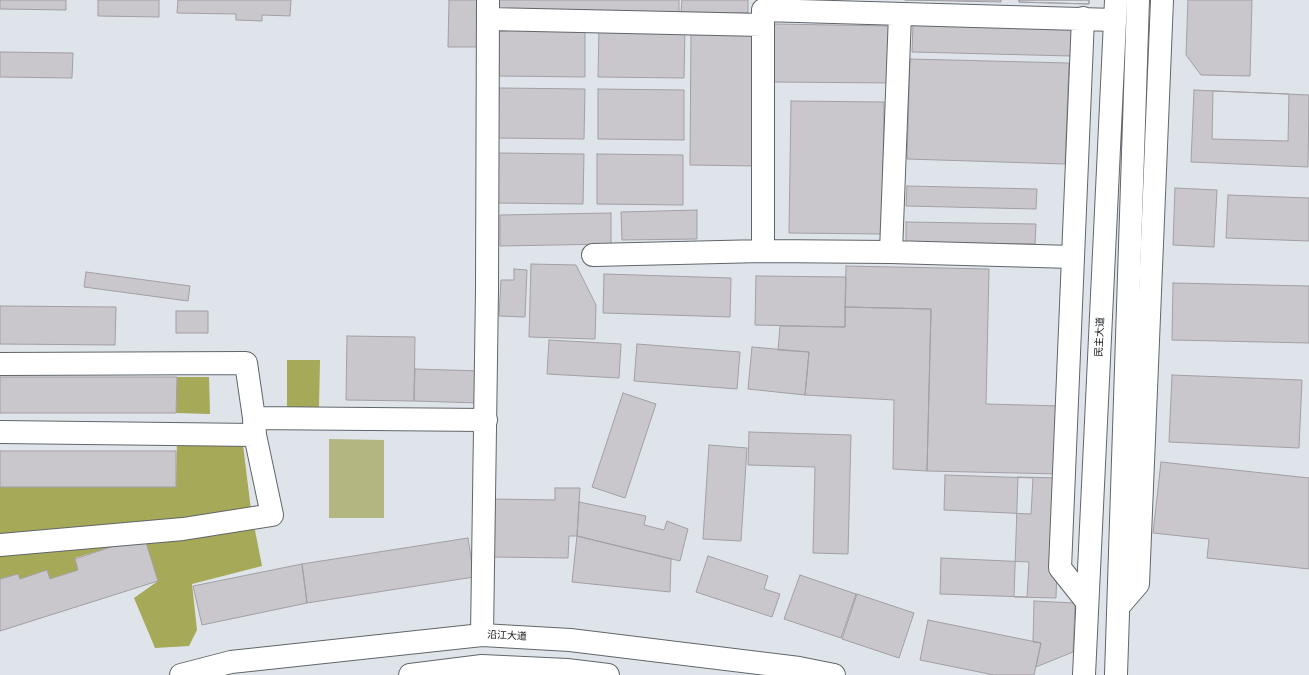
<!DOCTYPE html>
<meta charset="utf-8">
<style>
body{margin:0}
canvas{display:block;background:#dee4e9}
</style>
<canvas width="1309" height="675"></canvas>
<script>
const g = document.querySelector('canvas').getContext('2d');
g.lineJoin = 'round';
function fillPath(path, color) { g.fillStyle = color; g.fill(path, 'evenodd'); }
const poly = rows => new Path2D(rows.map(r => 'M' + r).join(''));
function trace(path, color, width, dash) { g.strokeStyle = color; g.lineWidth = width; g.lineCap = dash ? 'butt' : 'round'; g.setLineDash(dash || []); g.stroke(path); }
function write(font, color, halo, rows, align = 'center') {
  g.font = font + ' Bitter,"Noto Sans SC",serif'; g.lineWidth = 3; g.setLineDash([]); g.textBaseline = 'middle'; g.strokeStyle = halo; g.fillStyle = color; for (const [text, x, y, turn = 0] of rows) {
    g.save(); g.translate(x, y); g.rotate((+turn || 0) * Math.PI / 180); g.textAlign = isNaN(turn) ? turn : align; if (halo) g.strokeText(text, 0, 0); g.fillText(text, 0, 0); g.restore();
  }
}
const green = poly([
 [329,439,384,440,384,518,329,518]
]);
const forest = poly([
 [287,360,320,360,319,407,287,407],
 [177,377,209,377,210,414,176,413],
 [177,436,242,437,251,510,262,566,192,584,197,630,189,646,155,648,134,598,158,581,144,537,75,558,78,570,50,579,47,570,20,579,18,574,0,579,0,487,176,487]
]);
const building = poly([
 [0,0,66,0,66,10,0,9,0,0],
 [98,0,159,0,159,17,98,16,98,0],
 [178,0,291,0,290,16,262,15,262,21,236,20,236,14,177,13,178,0],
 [449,0,477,0,477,47,448,47,449,0],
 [498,0,679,0,679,12,498,9,498,0],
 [682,0,748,0,748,13,681,12,682,0],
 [905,0,1001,0,1001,2,905,0],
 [1019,0,1089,0,1089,4,1019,2,1019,0],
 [1019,0,1089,0,1089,4,1019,2,1019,0],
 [1188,0,1252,0,1250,76,1201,75,1186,55,1188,0],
 [774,24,893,26,892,83,773,82,774,24],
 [913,25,1072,28,1071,56,912,52,913,25],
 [499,26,585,27,585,77,499,76,499,26],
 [599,27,685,28,684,78,598,77,599,27],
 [691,29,757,29,756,166,690,165,691,29],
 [0,52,73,53,72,78,0,77,0,52],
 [910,59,1069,63,1065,164,907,159,910,59],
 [499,88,585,89,584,139,498,138,499,88],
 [598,89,684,90,684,140,598,139,598,89],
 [1194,90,1309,95,1308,167,1191,162,1194,90],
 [1213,91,1289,94,1288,141,1212,139,1213,91],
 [791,101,884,102,882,234,789,233,791,101],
 [498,153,584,154,583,204,497,203,498,153],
 [597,154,683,155,683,205,597,204,597,154],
 [907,186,1037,189,1036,209,906,206,907,186],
 [1175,188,1217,190,1214,247,1173,245,1175,188],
 [1228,195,1309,198,1309,241,1226,238,1228,195],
 [697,210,697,239,622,240,621,212,697,210],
 [611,213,611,244,500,246,500,215,611,213],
 [906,222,1036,224,1035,244,906,242,906,222],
 [531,264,576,265,596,305,595,339,529,337,531,264],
 [846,266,989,269,986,404,1062,406,1060,474,927,471,931,309,845,307,846,266],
 [514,269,527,270,525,317,499,316,501,280,514,280,514,269],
 [86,272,190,286,188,301,84,287,86,272],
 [604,274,731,278,730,317,603,313,604,274],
 [756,276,846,277,845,327,755,325,756,276],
 [1173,283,1309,286,1309,343,1172,340,1173,283],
 [0,306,116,307,115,345,0,344,0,306],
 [845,307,931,309,927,471,893,469,894,400,805,395,809,352,778,350,780,326,845,327,845,307],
 [176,311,208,311,208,333,176,333,176,311],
 [347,336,415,337,414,401,346,400,347,336],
 [549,340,621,344,619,378,547,374,549,340],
 [637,344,740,352,737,389,634,381,637,344],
 [752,347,809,352,805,395,748,389,752,347],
 [415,369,482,371,480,403,414,401,415,369],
 [1172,375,1302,380,1299,448,1169,442,1172,375],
 [0,377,177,377,176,413,0,413,0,377],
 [623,393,656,404,625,498,592,487,623,393],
 [749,432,851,435,848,554,813,553,815,467,748,465,749,432],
 [709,445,747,448,741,541,703,539,709,445],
 [0,451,176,451,176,487,0,487,0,451],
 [1161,462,1309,478,1309,569,1207,558,1209,539,1153,533,1161,462],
 [945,475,1033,478,1031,514,944,510,945,475],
 [1018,477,1060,478,1056,598,1014,597,1018,477],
 [555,488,580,488,577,536,569,536,568,558,493,557,494,499,555,500,555,488],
 [579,502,646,516,644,525,664,530,667,521,688,529,680,561,577,536,579,502],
 [144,536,158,581,0,631,0,579,18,574,20,579,47,570,50,579,78,570,75,559,144,536],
 [577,536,671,559,670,592,572,582,577,536],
 [468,538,474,577,307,603,302,564,468,538],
 [708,556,768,576,764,589,780,594,772,617,696,592,708,556],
 [941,558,1029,562,1027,597,940,594,941,558],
 [302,564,307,603,202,625,193,586,302,564],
 [800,575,856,594,841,638,784,619,800,575],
 [857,594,914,613,899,658,842,639,857,594],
 [1034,601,1075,603,1073,652,1036,667,1041,643,1033,642,1034,601],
 [928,620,1041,643,1034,675,994,675,920,660,928,620]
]);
const minor = poly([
 [1083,18,1060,568,1087,602],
 [488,19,763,25,763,10,1115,20],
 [763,25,763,251,891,252,900,14],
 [891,252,1073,257],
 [593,255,763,251],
 [0,364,246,363,254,418],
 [0,432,255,435],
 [0,545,183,529,272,515,255,435,254,418,486,420],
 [1119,606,1138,584,1162,0],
 [482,635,487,290,488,0]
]);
const major = poly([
 [181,675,231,662,482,635,570,640,799,668,834,675],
 [410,675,482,666,567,670,608,675],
 [1084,675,1116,0],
 [1116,675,1138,0]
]);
const streetNames = [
 ["民主大道",1100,337,-87],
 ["沿江大道",507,636,3]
];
fillPath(green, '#b3b680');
fillPath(forest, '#a6a957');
fillPath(building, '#c9c6cc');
trace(building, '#a29fa5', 1);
trace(minor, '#61666a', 24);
trace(major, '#61666a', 24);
trace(minor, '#fff', 22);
trace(major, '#fff', 22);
write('10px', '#101214', '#fff', streetNames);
</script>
